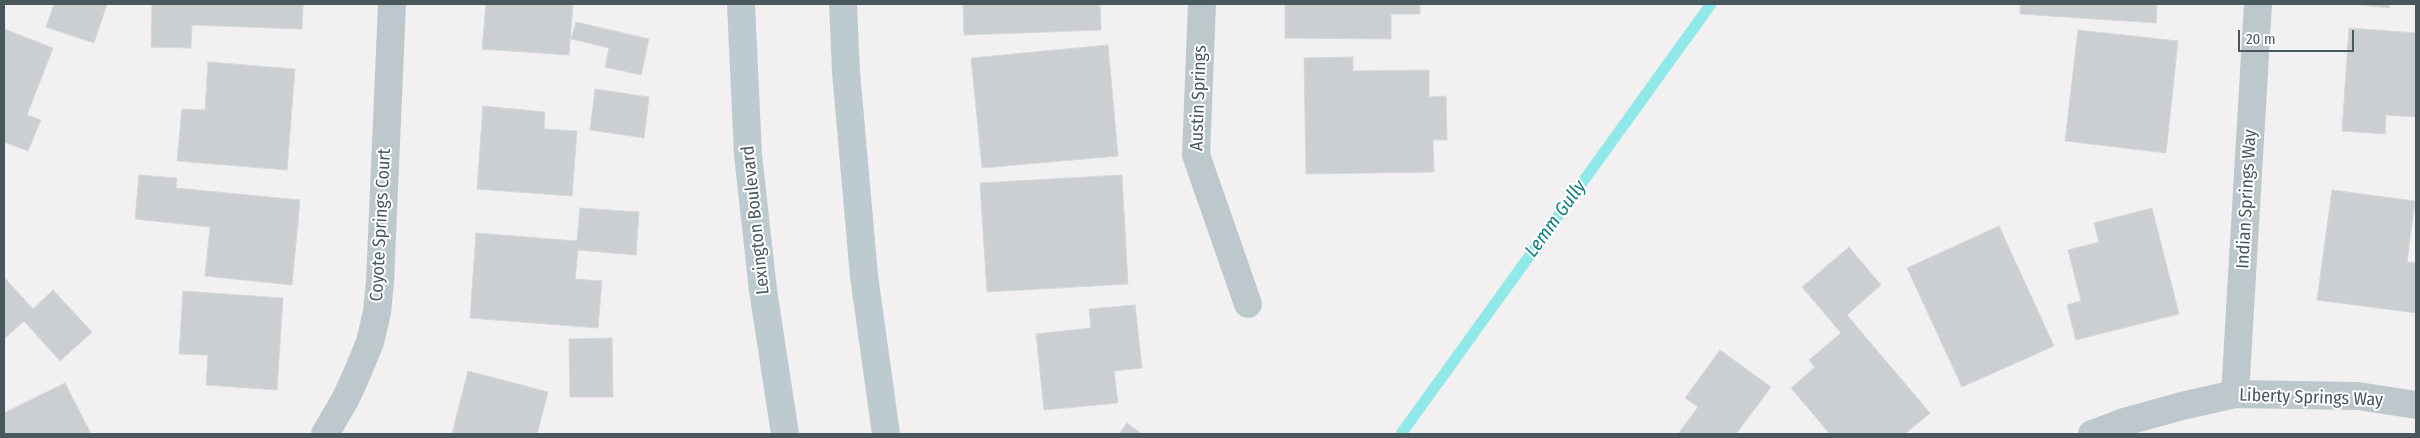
<!DOCTYPE html>
<style>
body{margin:0}
#map{position:relative;width:2420px;height:438px;overflow:hidden;background:#f3f0f1;font-family:"Fira Sans Condensed",sans-serif}
canvas{display:block}
.frame{position:absolute;inset:0;border:5px solid #49585d;pointer-events:none}
.scale{position:absolute;left:2238px;top:30px;width:116px;height:22px;box-sizing:border-box;border:2px solid #49585d;border-top:0;padding-left:6px;font-size:15px;line-height:18px;white-space:nowrap;color:#49585d;-webkit-text-stroke:4px #fff;paint-order:stroke}
</style>
<div id="map">
<canvas width="2420" height="438"></canvas>
<div class="frame"></div>
<div class="scale">20 m</div>
</div>
<script>
const g = document.querySelector('canvas').getContext('2d');
g.lineJoin = 'round';
const poly = rows => new Path2D(rows.map(r => 'M' + r).join(''));
function trace(path, color, width, dash) { g.strokeStyle = color; g.lineWidth = width; g.lineCap = dash ? 'butt' : 'round'; g.setLineDash(dash || []); g.stroke(path); }
function fillPath(path, color) { g.fillStyle = color; g.fill(path, 'evenodd'); }
function write(font, color, halo, rows, align = 'center') {
  g.font = font + ' "Fira Sans Condensed",sans-serif'; g.lineWidth = 4; g.setLineDash([]); g.textBaseline = 'middle'; g.strokeStyle = halo; g.fillStyle = color; for (const [text, x, y, turn = 0] of rows) {
    g.save(); g.translate(x, y); g.rotate((+turn || 0) * Math.PI / 180); g.textAlign = isNaN(turn) ? turn : align; if (halo) g.strokeText(text, 0, 0); g.fillText(text, 0, 0); g.restore();
  }
}
const stream = poly([
 [1401,434,1711,4]
]);
const building = poly([
 [54,4,107,4,94,43,46,27,54,4],
 [152,4,303,4,302,29,192,25,191,48,151,47,152,4],
 [486,4,573,4,569,55,482,49,486,4],
 [963,4,1100,4,1101,30,964,35,963,4],
 [1285,4,1420,4,1420,14,1391,14,1391,39,1285,38,1285,4],
 [2020,4,2157,4,2156,23,2020,14,2020,4],
 [2352,4,2390,4,2389,8,2352,4],
 [576,22,649,39,641,75,605,67,609,48,571,39,576,22],
 [2349,28,2416,33,2416,117,2386,115,2385,134,2342,131,2349,28],
 [4,29,53,48,27,115,41,120,28,151,4,142,4,29],
 [2078,30,2178,41,2166,153,2065,141,2078,30],
 [1108,45,1118,156,982,168,971,58,1108,45],
 [1353,57,1353,71,1429,70,1429,97,1446,96,1447,140,1433,140,1434,172,1306,174,1304,58,1353,57],
 [208,62,295,69,287,170,177,161,182,109,205,110,208,62],
 [595,89,649,97,644,138,590,130,595,89],
 [483,106,545,112,544,129,577,131,572,196,477,189,483,106],
 [139,175,177,178,176,188,300,200,292,285,205,276,210,227,135,219,139,175],
 [1122,175,1128,284,987,292,980,183,1122,175],
 [2332,190,2415,201,2407,262,2416,263,2416,313,2317,300,2332,190],
 [580,208,639,212,636,255,578,250,575,279,602,281,598,328,470,318,476,233,577,241,580,208],
 [2152,208,2179,314,2076,340,2067,305,2081,301,2068,250,2099,242,2094,223,2152,208],
 [1999,226,2054,346,1962,387,1907,268,1999,226],
 [1849,247,1881,285,1847,315,1930,413,1905,434,1830,434,1791,388,1815,367,1809,360,1841,333,1802,287,1849,247],
 [4,277,33,309,53,290,92,332,60,361,24,321,4,339,4,277],
 [183,291,283,298,277,390,206,385,208,355,179,354,183,291],
 [1135,305,1142,368,1114,371,1118,403,1044,410,1036,334,1091,328,1089,309,1135,305],
 [612,338,613,397,570,397,569,339,612,338],
 [1720,350,1771,387,1736,434,1678,434,1698,407,1685,398,1720,350],
 [468,371,548,392,537,434,452,434,468,371],
 [65,383,91,434,4,434,4,413,65,383],
 [1127,423,1142,434,1119,434,1127,423]
]);
const street = poly([
 [1202,4,1196,155,1248,304],
 [2235,394,2258,4],
 [325,434,346,398,359,369,370,342,377,312,380,282,392,4],
 [2092,434,2124,422,2182,406,2235,394,2358,396,2416,405]
]);
const secondary = poly([
 [741,4,748,155,763,290,785,434],
 [843,4,846,72,864,276,886,434]
]);
const streetNames = [
 ["Austin Springs",1199,98,-88],
 ["Indian Springs Way",2247,199,-87],
 ["Lexington Boulevard",756,220,-96],
 ["Coyote Springs Court",381,225,-87],
 ["Liberty Springs Way",2311,398,2]
];
const waterNames = [
 ["Lemm Gully",1556,219,-54]
];
trace(stream, '#91e8e8', 11);
fillPath(building, '#cbcfd2');
trace(building, '#d5d8db', 1);
trace(street, '#bdc8cc', 28);
trace(secondary, '#bdcbd1', 28);
write('18px', '#49585d', '#fff', streetNames);
write('italic 19px', '#128081', '#fff', waterNames);
</script>
